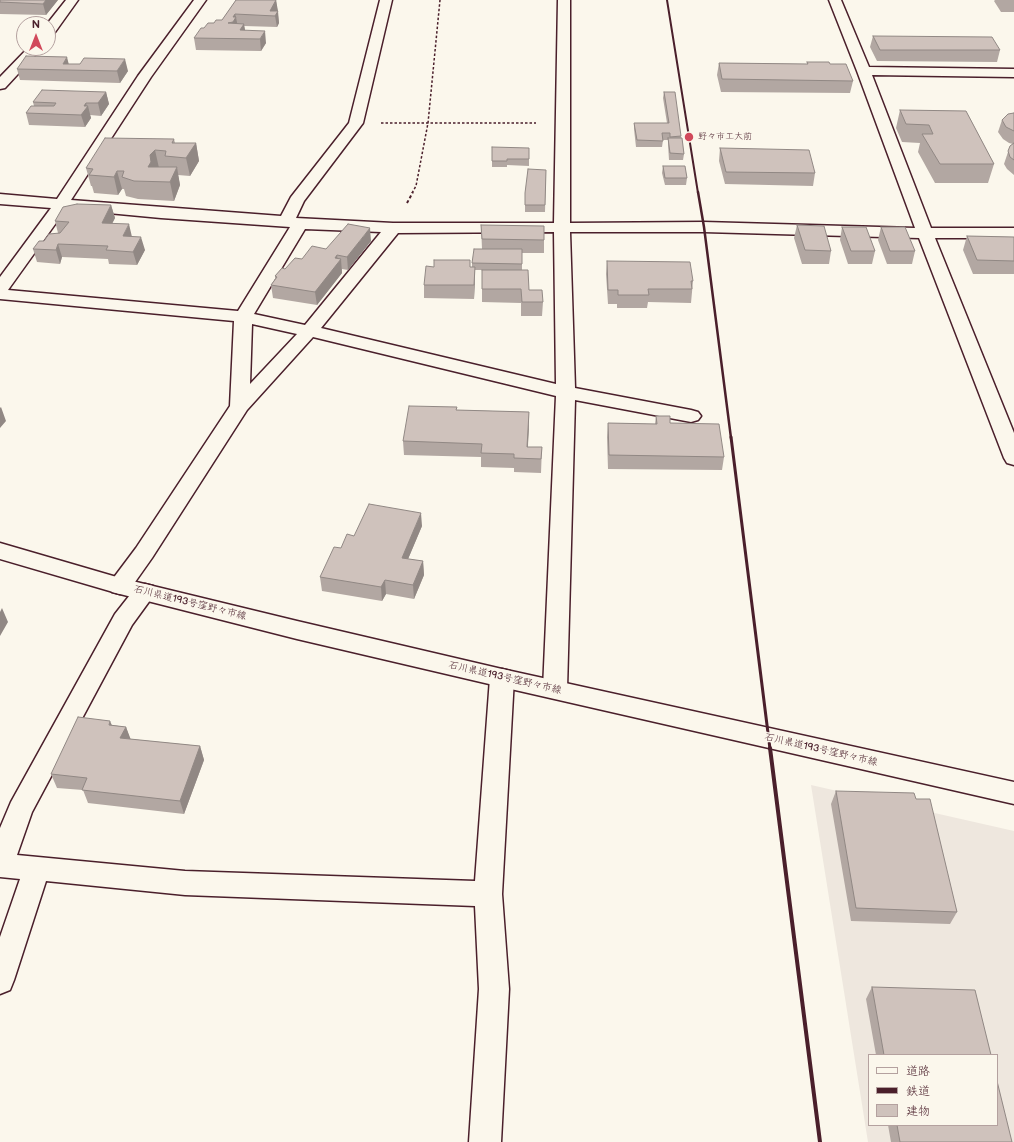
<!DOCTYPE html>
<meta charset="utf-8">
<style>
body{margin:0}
#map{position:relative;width:1014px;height:1142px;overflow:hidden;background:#fbf7ec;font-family:"Balsamiq Sans","Klee One",sans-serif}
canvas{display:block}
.legend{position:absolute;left:868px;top:1054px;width:130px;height:72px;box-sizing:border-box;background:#fbf7ec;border:1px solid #b4a19f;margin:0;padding:5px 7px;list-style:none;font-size:12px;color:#4a1f2b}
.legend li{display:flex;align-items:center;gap:8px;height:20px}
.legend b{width:20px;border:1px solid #b4a19f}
.north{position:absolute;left:16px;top:16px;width:40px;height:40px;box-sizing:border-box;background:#fbf7ec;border:1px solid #b4a19f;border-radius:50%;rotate:0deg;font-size:11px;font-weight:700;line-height:16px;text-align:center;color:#4a1f2b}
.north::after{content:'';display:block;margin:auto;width:14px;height:18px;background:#d1495b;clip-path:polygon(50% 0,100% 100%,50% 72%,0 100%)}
</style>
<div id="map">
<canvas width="1014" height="1142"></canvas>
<ul class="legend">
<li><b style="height:5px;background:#fbf7ec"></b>道路</li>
<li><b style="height:5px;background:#4a1f2b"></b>鉄道</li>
<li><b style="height:11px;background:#cfc2bc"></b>建物</li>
</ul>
<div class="north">N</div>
</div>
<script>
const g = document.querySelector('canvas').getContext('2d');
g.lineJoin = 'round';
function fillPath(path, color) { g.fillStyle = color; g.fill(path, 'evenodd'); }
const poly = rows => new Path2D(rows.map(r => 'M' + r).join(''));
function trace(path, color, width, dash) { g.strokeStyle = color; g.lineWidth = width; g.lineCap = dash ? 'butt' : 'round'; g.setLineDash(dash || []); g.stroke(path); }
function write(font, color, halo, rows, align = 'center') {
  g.font = font + ' "Balsamiq Sans","Klee One",sans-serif'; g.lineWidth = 3; g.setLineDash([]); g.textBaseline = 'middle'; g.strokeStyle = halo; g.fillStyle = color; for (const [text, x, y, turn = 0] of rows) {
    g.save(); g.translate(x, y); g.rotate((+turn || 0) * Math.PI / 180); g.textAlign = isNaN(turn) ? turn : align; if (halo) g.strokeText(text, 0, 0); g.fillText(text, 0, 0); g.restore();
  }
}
const built = poly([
 [811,785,1014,831,1014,1142,868,1142],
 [869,1055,997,1055,997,1125,869,1125]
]);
const pathFar1 = poly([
 [381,123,536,123],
 [412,193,416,186,428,123,440,0]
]);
const path = poly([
 [407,203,413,192]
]);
const minor = poly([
 [66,0,78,0,53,35,48,36,47,24,66,0],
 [194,0,206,0,151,77,71,200,281,216,291,197,349,123,380,0,392,0,363,123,304,201,296,218,393,223,554,223,558,0,570,0,570,223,704,222,915,228,857,71,829,0,841,0,869,67,1014,69,1014,77,872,75,931,228,1014,228,1014,238,935,238,1014,433,1014,465,1007,463,1004,458,919,238,704,232,570,232,575,388,691,410,698,412,701,416,698,420,691,422,575,400,567,689,563,696,555,698,547,696,543,689,556,396,313,337,247,410,152,558,128,592,120,594,112,592,109,586,112,580,136,548,230,406,234,321,0,299,0,277,51,208,0,204,0,194,57,199,138,76,194,0],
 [66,209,161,218,290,227,238,311,8,290,66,209],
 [305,229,381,232,305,325,254,314,305,229],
 [554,232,556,384,321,328,398,233,554,232],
 [252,324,297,334,250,384,252,324],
 [28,48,42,48,5,88,0,89,0,77,28,48],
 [145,584,153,586,156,592,132,625,32,812,17,855,185,871,475,881,490,678,494,671,502,669,510,671,514,678,502,894,509,989,501,1142,469,1142,479,989,475,906,185,895,46,881,14,980,10,990,0,994,0,937,20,879,0,877,0,828,11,802,115,614,137,586,145,584]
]);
const major = poly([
 [0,543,120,578,297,621,502,669,1014,782,1014,804,502,687,297,639,120,594,0,559,0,543]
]);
const railFar3 = poly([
 [667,0,698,193]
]);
const railFar2 = poly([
 [698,192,704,227,731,438]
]);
const railFar1 = poly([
 [731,437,770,749]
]);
const rail = poly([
 [770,748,820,1142]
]);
const wall = poly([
 [0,0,58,0,46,15,0,14],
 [236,0,276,0,279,23,277,27,244,26,245,30,266,43,261,51,196,50,194,38,204,28,214,23,222,20],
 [995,0,1014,0,1014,12,1001,12,994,1],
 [873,36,1000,50,997,62,877,61,870,47],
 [807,62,830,64,853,81,850,93,721,92,717,75,719,63,807,64],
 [69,64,128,71,120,83,20,80,17,69],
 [106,92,109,104,101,116,90,115,91,118,85,127,29,125,26,113,34,106,33,102],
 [664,92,681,136,684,154,683,160,669,160,668,144,668,140,663,140,662,147,636,147,634,129,634,123,667,123,663,98],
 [900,110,966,111,994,164,988,183,935,183,918,152,920,143,902,142,896,128],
 [1014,113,1014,175,1007,169,1004,164,1010,146,1013,144,1009,143,1003,139,998,132,1002,120],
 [174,139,175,143,196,143,199,161,190,176,178,175,180,185,174,201,138,199,126,196,124,189,122,189,118,195,94,193,92,186,91,186,86,168],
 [529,148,529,166,507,165,507,167,492,167,492,161],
 [720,148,815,173,813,186,725,184,719,161],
 [663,166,687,178,686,185,665,185,662,173],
 [546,170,545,212,525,212,525,193],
 [111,205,115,218,112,223,132,237,145,250,137,265,109,264,108,259,62,257,60,264,37,262,33,249,58,233,55,221],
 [481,225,544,240,544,253,522,253,522,270,529,290,543,302,542,316,521,316,521,303,482,302,482,270,475,270,474,299,424,298,424,285,472,267,472,263,482,249],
 [797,225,831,251,829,264,802,264,794,238],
 [842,227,875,251,872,264,848,264,840,240],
 [881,227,915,251,912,264,887,264,878,240],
 [967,236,1014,237,1014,274,973,274,963,250],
 [371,241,348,270,342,269,342,273,317,305,273,298,271,285,275,279,275,276,285,269,302,259,326,249],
 [607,261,693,281,691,303,648,302,647,308,617,308,617,304,608,304,606,274],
 [457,410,529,412,528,447,542,447,541,473,514,472,514,468,481,467,481,457,404,455,403,441],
 [656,416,724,457,722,470,608,469,607,437,608,423,655,424],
 [422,526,408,559,423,561,424,575,414,599,386,594,382,601,322,591,320,577,341,548,354,536],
 [112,725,126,727,130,739,200,746,204,760,184,814,88,803,83,790,57,788,51,774],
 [836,791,957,912,950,924,851,921,831,804],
 [872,987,991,1055,876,1055,866,999],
 [888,1125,997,1125,1012,1142,891,1142]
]);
const shadedWall = poly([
 [46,0,58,0,46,15,43,4],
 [276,0,278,11,270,11],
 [278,11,279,23,277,27,275,16],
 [235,14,236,17,238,28,228,23],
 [244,24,246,36,240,30],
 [265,31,266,43,261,51,260,39],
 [67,57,70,69,63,64],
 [125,59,128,71,120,83,117,71],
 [106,92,109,104,101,116,98,103],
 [86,103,87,107,88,106,91,118,85,127,81,115,84,106],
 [196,143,199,161,190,176,186,158],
 [155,150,159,168,148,167,150,155],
 [177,167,180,185,174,201,170,182],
 [117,171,122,189,118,195,114,177],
 [111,205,115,218,106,236,102,223],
 [129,224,132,237,123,236],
 [370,228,371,241,348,270,347,257],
 [141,237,145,250,137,265,133,252],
 [58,244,62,257,60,264,56,250],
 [337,255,338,263,341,259,342,273,317,305,315,292],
 [475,267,475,280,474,299,474,285],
 [1,407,6,421,0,428,0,408],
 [529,412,529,426,527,460,527,447],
 [421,513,422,526,403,571,402,558],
 [423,561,424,575,414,599,413,585],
 [385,580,386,594,382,601,381,587],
 [2,608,8,622,0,636,0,612],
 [110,721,116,734,109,725],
 [126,727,131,740,120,738],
 [200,746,204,760,184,814,180,801]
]);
const building = poly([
 [0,0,46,0,43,4,0,2,0,0],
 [236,0,276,0,270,11,278,11,275,16,235,14,233,17,236,17,233,22,228,23,244,24,240,30,265,31,260,39,194,38,201,28,204,28,208,23,214,23,216,20,222,20,236,0],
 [873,36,992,37,1000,50,880,50,873,36],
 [26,56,67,57,63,64,80,64,84,58,125,59,117,71,17,69,26,56],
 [807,62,829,62,830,64,846,64,853,81,722,79,719,63,808,64,807,62],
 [42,90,106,92,98,103,86,103,84,106,88,106,81,115,26,113,31,106,54,106,56,103,33,102,42,90],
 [664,92,675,92,681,136,670,137,670,133,662,133,663,141,637,140,634,123,669,123,664,92],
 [900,110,966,111,994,164,940,164,922,134,933,134,929,125,906,124,900,110],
 [1014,113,1014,131,1006,127,1002,120,1008,114,1014,113],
 [105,138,174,139,172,143,196,143,186,158,165,156,166,151,155,150,150,155,151,162,148,167,177,167,170,182,134,181,122,177,124,171,117,171,114,177,89,175,93,169,86,168,105,138],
 [668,138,682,138,684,154,670,153,668,138],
 [1014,143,1014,160,1010,157,1008,151,1010,146,1014,143],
 [492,147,529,148,529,159,507,159,507,161,492,161,492,147],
 [720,148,809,150,815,173,726,172,720,148],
 [663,166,685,166,687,178,665,178,663,166],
 [528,169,546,170,545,205,525,205,525,193,528,169],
 [77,204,111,205,102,223,129,224,123,236,141,237,133,252,106,250,108,246,58,244,56,250,33,249,39,241,44,241,49,234,60,233,69,222,55,221,63,207,77,204],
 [348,224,370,228,347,257,337,255,335,258,341,259,315,292,271,285,277,277,275,276,282,268,285,269,295,258,302,259,312,246,326,249,348,224],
 [481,225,544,226,544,240,482,239,481,225],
 [797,225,824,226,831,251,805,250,797,225],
 [842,227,866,227,875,251,851,251,842,227],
 [881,227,905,227,915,251,890,251,881,227],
 [967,236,1014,237,1014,261,977,260,967,236],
 [474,249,522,249,522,264,472,263,474,249],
 [434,260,470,260,470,267,475,267,474,285,424,285,426,266,434,267,434,260],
 [607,261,690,262,693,281,691,281,692,289,648,289,649,295,618,295,618,290,608,290,607,261],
 [482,270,528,270,529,290,542,290,543,302,522,302,521,289,482,289,482,270],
 [409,406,457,407,456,410,529,412,527,447,542,447,541,459,514,458,514,454,481,453,482,444,403,441,409,406],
 [656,416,670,416,670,423,719,424,724,457,609,455,608,423,657,424,656,416],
 [369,504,421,513,402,558,423,561,413,585,385,580,381,587,320,577,334,547,341,548,347,534,354,536,369,504],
 [78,717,110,721,109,725,126,727,120,738,200,746,180,801,82,790,87,778,51,774,78,717],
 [836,791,914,793,916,799,930,799,957,912,856,908,836,791],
 [872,987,975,990,991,1055,884,1055,872,987],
 [997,1081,1012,1142,900,1142,897,1125,997,1125,997,1081]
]);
const markers = [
 [689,137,5,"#d1495b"]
];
const farPoinames = [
 ["野々市工大前",698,137]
];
const streetNames = [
 ["石川県道193号窪野々市線",190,603,14],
 ["石川県道193号窪野々市線",505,678,13],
 ["石川県道193号窪野々市線",821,750,13]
];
fillPath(built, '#eee7de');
trace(minor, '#4a1f2b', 3);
trace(major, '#4a1f2b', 3);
trace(pathFar1, '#4a1f2b', 1.5, [2.5, 2]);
trace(path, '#4a1f2b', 2, [3, 2.5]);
fillPath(minor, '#fbf7ec');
fillPath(major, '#fbf7ec');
trace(railFar3, '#4a1f2b', 2);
trace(railFar2, '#4a1f2b', 2.5);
trace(railFar1, '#4a1f2b', 3);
trace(rail, '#4a1f2b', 4);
fillPath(wall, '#b2a7a2');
fillPath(shadedWall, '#918884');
fillPath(building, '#cfc2bc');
trace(building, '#918884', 1);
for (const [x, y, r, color] of markers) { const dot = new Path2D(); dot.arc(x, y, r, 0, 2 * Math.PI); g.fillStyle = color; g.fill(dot); trace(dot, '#fbf7ec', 1.5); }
write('9px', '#4a1f2b', '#fbf7ec', farPoinames, 'left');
write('10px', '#4a1f2b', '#fbf7ec', streetNames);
</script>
